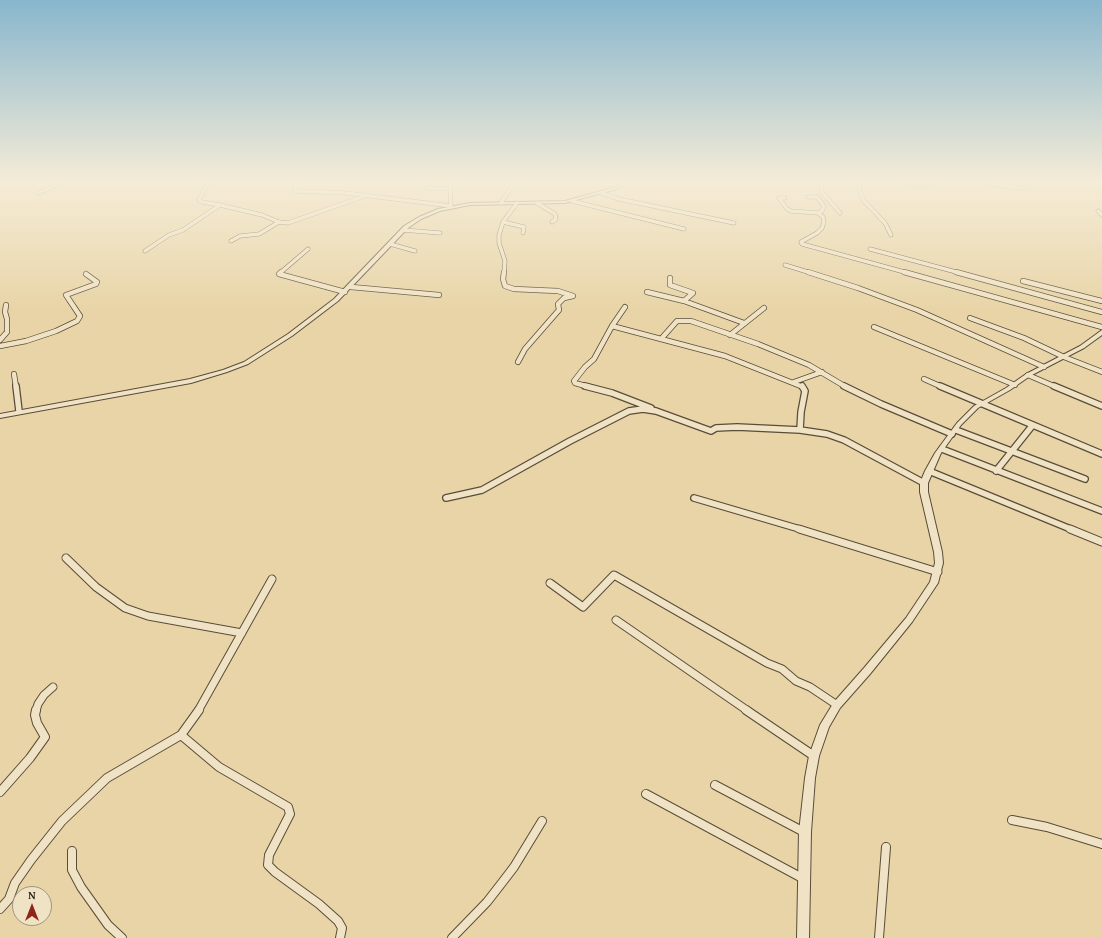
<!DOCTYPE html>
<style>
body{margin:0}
#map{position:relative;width:1102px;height:938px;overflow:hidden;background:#e8d4a6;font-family:"Gentium Book Plus",serif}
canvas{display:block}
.north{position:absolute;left:12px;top:886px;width:40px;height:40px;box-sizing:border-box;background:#f0e3c5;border:1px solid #a0957f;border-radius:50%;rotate:0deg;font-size:11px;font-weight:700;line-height:16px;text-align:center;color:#292015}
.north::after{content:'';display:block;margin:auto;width:14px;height:18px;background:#8f2418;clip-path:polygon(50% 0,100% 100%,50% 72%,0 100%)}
</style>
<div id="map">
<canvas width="1102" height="938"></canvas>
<div class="north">N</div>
</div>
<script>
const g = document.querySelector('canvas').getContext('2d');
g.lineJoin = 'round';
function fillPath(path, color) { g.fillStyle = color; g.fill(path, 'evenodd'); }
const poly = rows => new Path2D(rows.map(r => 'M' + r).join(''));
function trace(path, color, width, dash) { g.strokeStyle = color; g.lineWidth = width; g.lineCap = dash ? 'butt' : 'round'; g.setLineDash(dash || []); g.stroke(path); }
const green = poly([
 [905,183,934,183,935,186,922,190,906,188]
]);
const minorFar4 = poly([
 [219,183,207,185,199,200,202,202,220,205],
 [295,183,295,190,297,191,346,193,451,206,450,183],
 [821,183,822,192,840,213],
 [860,183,859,189,864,201,885,223,891,235],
 [983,183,1021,188,1028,188,1029,183],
 [951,184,953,183],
 [426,188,450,189],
 [38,193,62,183],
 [601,193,619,199,734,223],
 [808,197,817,197,824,206,822,211,818,213],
 [785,198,779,198,787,209,791,211,818,213,823,217,824,222,822,228,817,233,801,242,802,244,908,273],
 [572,201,684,229],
 [501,203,508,192,517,183],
 [537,203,555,214,556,219,552,222],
 [1098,211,1102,215],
 [503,222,524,227,523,233],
 [403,230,440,233],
 [231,241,240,236,259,234,279,222],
 [390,244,415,251],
 [870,249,960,273],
 [145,251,169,235,183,230,220,205,262,215,279,222,288,223,367,195],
 [785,265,811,273],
 [280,273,308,249],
 [504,273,505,261,499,243,499,235,503,222,517,203]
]);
const minorFar3 = poly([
 [281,272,279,274,345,292],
 [504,272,503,279,505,286,514,289,558,291,573,296,564,298,558,304,559,310,525,349,518,362],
 [808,272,858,288,917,310,1044,367],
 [904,272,1102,327],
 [956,272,1102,312],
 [670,278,670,285,693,293,684,301,744,323],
 [1023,281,1102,301],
 [351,287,439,295],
 [647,292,684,301],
 [625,307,612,326,725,356,803,387],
 [970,318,1024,338,1064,357,1102,372],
 [874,327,1015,385],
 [730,335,764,308],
 [661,339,677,321,691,321,758,344,809,365,846,387],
 [0,340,7,332,7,319,5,312,6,305],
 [0,346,26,341,56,331,77,321,80,316,66,295,96,284,97,282,86,274],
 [14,374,16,387],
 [1028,375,1056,387],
 [924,379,942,387],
 [794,382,822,372],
 [589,387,575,383,574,381,585,367,594,359,612,326]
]);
const minorFar2 = poly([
 [16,386,19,411],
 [585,386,612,393,651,408],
 [844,386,881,404,952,434],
 [940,386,1102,454],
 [1054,386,1102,406],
 [800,430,801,412,805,391,802,386],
 [956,430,1085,479],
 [942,449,1102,511],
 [929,471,1073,530],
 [996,471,1032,426],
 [446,498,482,490,570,441,629,411,643,409,656,411,711,431,716,428,737,427,800,430,827,434,844,440,924,483],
 [694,498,803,530]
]);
const minorFar1 = poly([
 [799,529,938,572],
 [1070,529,1102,542],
 [66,558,96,587,125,608,148,616,242,633],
 [550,583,583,607,614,575,767,663,782,669,796,681,810,687,837,705],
 [616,620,748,711],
 [36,711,38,704,44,695,53,687],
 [198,711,272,579]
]);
const minor = poly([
 [746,710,814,756],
 [181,735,219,767,288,807,290,814,269,855,268,865,275,872,319,904,338,921,342,928,340,938],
 [715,785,804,832],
 [0,792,30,758,45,737,37,723,35,715,36,710],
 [646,794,804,879],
 [1012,820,1047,827,1102,844],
 [72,851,72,870,81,887,108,925,122,938],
 [0,909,9,899,15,883,31,860,62,821,107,778,181,735,199,710],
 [452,938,487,902,501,884,514,867,542,821],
 [879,938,886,847]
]);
const tertiary = poly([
 [622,183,627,183,617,189,565,203,470,205,440,211,421,219,408,228,338,301,292,336,248,364,227,372,191,383,0,418,0,414,190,379,223,370,244,362,288,334,334,299,404,226,419,217,438,209,470,203,565,201,615,187,622,183],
 [1102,330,1102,335,1084,348,1030,376,1010,390,978,408,961,425,941,453,928,483,928,492,942,552,943,563,938,583,912,622,870,674,840,708,829,727,819,756,815,778,811,832,809,938,797,938,799,832,805,778,809,756,820,725,834,702,864,668,906,618,930,582,935,563,934,552,920,492,920,483,925,471,935,453,957,423,974,406,1006,388,1026,374,1080,346,1102,330]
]);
fillPath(green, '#b0be8c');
trace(minorFar4, '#594d39', 4.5);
trace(minorFar3, '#594d39', 6);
trace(minorFar2, '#594d39', 8);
trace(minorFar1, '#594d39', 9);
trace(minor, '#594d39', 10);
trace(tertiary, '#594d39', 2);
trace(minorFar4, '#f0e3c5', 3.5);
trace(minorFar3, '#f0e3c5', 4.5);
trace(minorFar2, '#f0e3c5', 5.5);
trace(minorFar1, '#f0e3c5', 7);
trace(minor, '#f0e3c5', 8);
fillPath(tertiary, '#f0e3c5');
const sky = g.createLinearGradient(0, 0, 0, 314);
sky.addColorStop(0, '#88b6cd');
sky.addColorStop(0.58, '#f5ecd7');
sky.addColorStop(1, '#f5ecd700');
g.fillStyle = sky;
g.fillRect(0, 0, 1102, 314);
</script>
